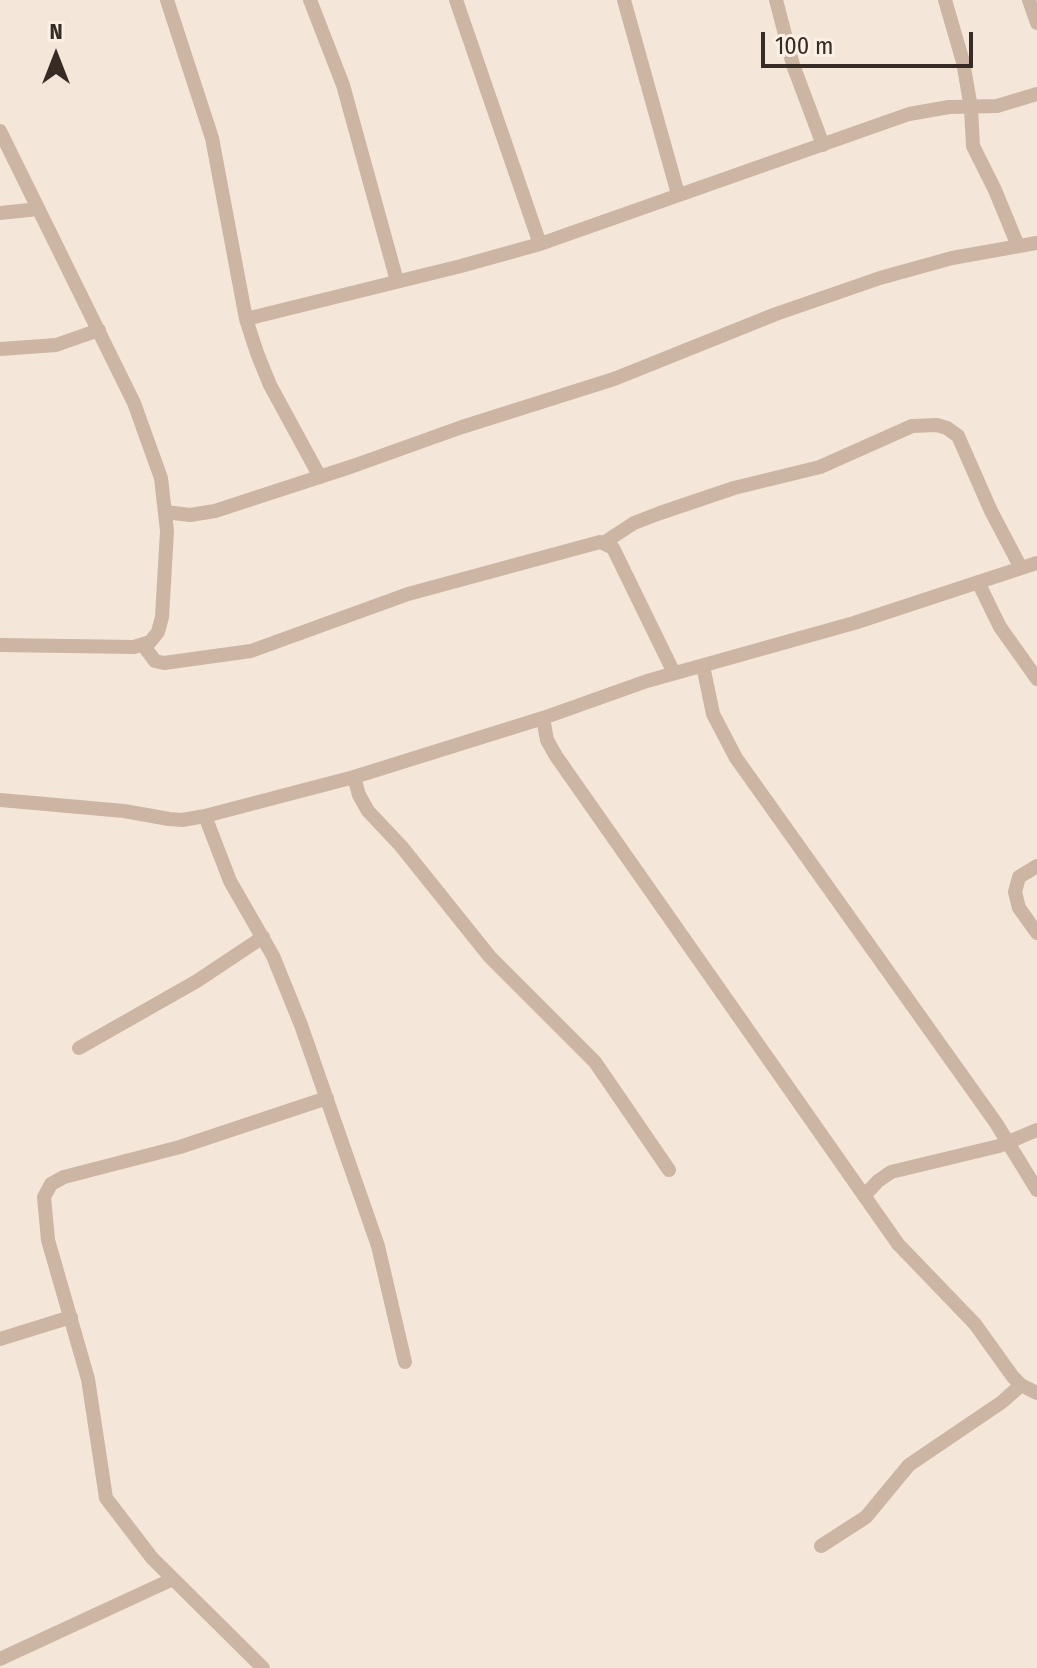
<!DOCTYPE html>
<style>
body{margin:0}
#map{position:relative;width:1037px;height:1668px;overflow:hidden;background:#f4e6d8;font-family:"Fira Sans Condensed",sans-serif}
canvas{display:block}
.north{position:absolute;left:16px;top:16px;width:80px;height:80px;-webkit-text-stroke:6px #fbf0e5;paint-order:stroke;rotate:0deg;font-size:22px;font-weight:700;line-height:32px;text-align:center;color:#372b26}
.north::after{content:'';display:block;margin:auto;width:28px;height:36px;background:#372b26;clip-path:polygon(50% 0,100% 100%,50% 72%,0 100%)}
.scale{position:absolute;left:761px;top:32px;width:212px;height:36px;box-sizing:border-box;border:4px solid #372b26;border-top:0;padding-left:10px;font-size:24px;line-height:28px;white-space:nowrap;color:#372b26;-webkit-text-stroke:6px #fbf0e5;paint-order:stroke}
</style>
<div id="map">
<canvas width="1037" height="1668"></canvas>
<div class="north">N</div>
<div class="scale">100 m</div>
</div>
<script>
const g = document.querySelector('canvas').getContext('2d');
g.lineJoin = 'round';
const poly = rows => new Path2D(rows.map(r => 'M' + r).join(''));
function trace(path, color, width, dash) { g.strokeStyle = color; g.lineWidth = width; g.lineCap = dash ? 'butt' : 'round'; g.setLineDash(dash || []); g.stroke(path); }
const minor = poly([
 [167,0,212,138,246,319,257,353,270,385,320,477],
 [310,0,343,85,397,281],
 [456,0,540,244],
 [624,0,678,194],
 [776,0,793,65,823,145],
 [945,0,963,62,971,108,973,146,995,190,1018,246],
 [1029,0,1037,23],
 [0,131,134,403,161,478,167,531,162,617,158,632,150,642,134,647,0,645],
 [0,213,38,209],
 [246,319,461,266,540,244,909,114,949,107,997,106,1037,94],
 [0,349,56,345,99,330],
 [165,512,190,515,215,511,353,466,462,427,614,379,776,314,880,278,952,258,1037,243],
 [605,542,634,523,660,513,734,488,820,467,912,426,937,425,947,428,958,436,991,511,1021,568],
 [978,582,1000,627,1037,679],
 [143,645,155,661,164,663,251,651,408,594,600,542,613,548,674,673],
 [703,666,713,714,736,758,996,1123,1037,1190],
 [543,718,547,740,556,756,898,1244,975,1324,1013,1377,1021,1385,1037,1393],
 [354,777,359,795,368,811,401,846,490,957,595,1062,669,1170],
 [0,800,124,811,169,819,182,820,205,816,354,777,543,718,647,681,854,623,1037,563],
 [205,816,230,881,273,956,301,1025,378,1246,405,1362],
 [1037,866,1019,877,1015,892,1019,908,1037,933],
 [79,1048,197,981,263,937],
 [864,1196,878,1181,891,1172,999,1146,1037,1130],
 [0,1339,71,1317],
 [821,1546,866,1517,909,1465,1002,1402,1021,1385],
 [0,1659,173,1579],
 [263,1668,152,1558,106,1498,88,1379,48,1240,44,1197,51,1184,64,1177,180,1147,327,1098]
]);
trace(minor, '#cdb5a3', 14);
</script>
